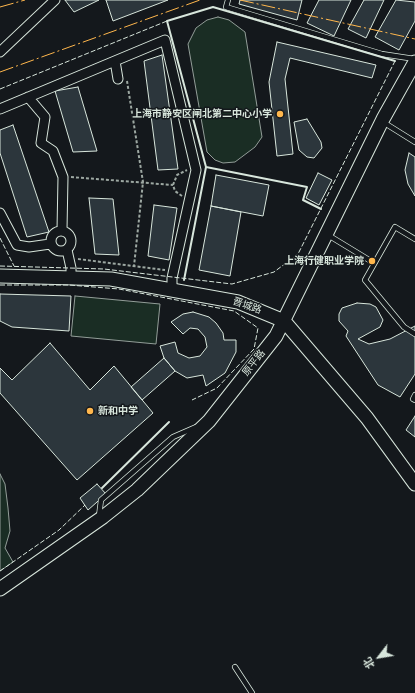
<!DOCTYPE html>
<meta charset="utf-8">
<style>
body{margin:0}
#map{position:relative;width:415px;height:693px;overflow:hidden;background:#14181c;font-family:Helvetica,"Noto Sans SC",sans-serif}
canvas{display:block}
.north{position:absolute;left:359px;top:637px;width:40px;height:40px;-webkit-text-stroke:3px #14181c;paint-order:stroke;rotate:239deg;font-size:11px;font-weight:700;line-height:16px;text-align:center;color:#d8e6dc}
.north::after{content:'';display:block;margin:auto;width:14px;height:18px;background:#d8e6dc;clip-path:polygon(50% 0,100% 100%,50% 72%,0 100%)}
</style>
<div id="map">
<canvas width="415" height="693"></canvas>
<div class="north">北</div>
</div>
<script>
const g = document.querySelector('canvas').getContext('2d');
g.lineJoin = 'round';
function fillPath(path, color) { g.fillStyle = color; g.fill(path, 'evenodd'); }
const poly = rows => new Path2D(rows.map(r => 'M' + r).join(''));
function trace(path, color, width, dash) { g.strokeStyle = color; g.lineWidth = width; g.lineCap = dash ? 'butt' : 'round'; g.setLineDash(dash || []); g.stroke(path); }
function write(font, color, halo, rows, align = 'center') {
  g.font = font + ' Helvetica,"Noto Sans SC",sans-serif'; g.lineWidth = 3; g.setLineDash([]); g.textBaseline = 'middle'; g.strokeStyle = halo; g.fillStyle = color; for (const [text, x, y, turn = 0] of rows) {
    g.save(); g.translate(x, y); g.rotate((+turn || 0) * Math.PI / 180); g.textAlign = isNaN(turn) ? turn : align; if (halo) g.strokeText(text, 0, 0); g.fillText(text, 0, 0); g.restore();
  }
}
const green = poly([
 [218,17,229,20,245,32,262,137,255,147,235,162,223,163,215,160,207,152,188,44,196,28,207,20,218,17],
 [75,296,160,304,156,344,71,336,75,296],
 [0,474,5,484,8,508,10,531,5,548,13,562,0,571,0,474]
]);
const building = poly([
 [65,0,99,0,74,12,65,0],
 [106,0,168,0,113,21,106,0],
 [240,0,302,0,297,20,239,4,240,0],
 [319,0,351,0,334,36,307,23,319,0],
 [364,0,384,0,366,38,348,29,364,0],
 [396,0,415,2,415,21,399,50,375,37,396,0],
 [277,42,376,65,372,78,290,58,285,79,293,154,277,156,269,82,277,42],
 [162,55,178,169,158,170,144,61,162,55],
 [78,87,97,151,73,152,55,91,78,87],
 [307,119,321,142,322,148,314,158,307,157,299,150,294,122,307,119],
 [13,125,49,232,27,237,0,153,0,130,13,125],
 [409,153,415,157,415,196,408,184,405,170,409,153],
 [318,173,332,180,319,205,306,198,318,173],
 [216,175,269,185,263,216,211,206,216,175],
 [89,198,113,199,119,255,95,254,89,198],
 [154,205,177,208,169,260,148,256,154,205],
 [211,206,241,212,230,276,199,270,211,206],
 [0,294,71,296,69,331,12,327,0,321,0,294],
 [357,303,370,304,376,307,383,320,380,327,358,339,369,344,390,339,415,326,415,374,400,397,378,385,346,336,348,331,339,321,339,314,342,308,357,303],
 [193,312,209,317,216,323,223,333,224,340,236,340,236,352,225,373,206,386,203,375,187,378,175,371,164,358,160,346,175,342,178,353,189,358,200,356,207,347,205,337,198,329,190,328,183,334,171,322,183,314,193,312],
 [50,343,90,390,114,366,153,413,77,480,0,393,0,368,12,380,50,343],
 [164,358,175,371,142,400,131,387,164,358],
 [415,416,415,437,406,430,415,416],
 [97,484,106,494,88,510,80,498,97,484]
]);
const path = poly([
 [127,81,143,182,134,266],
 [71,177,173,185],
 [182,196,175,191,173,185,177,175,187,170],
 [78,259,165,270]
]);
const lane = poly([
 [228,0,226,7,382,54,415,59],
 [383,122,415,142],
 [328,235,374,263],
 [415,239,395,227,365,280,404,327,415,334],
 [415,395,413,399,415,400],
 [99,516,101,500,173,437,196,427],
 [235,667,252,693]
]);
const street = poly([
 [0,52,55,0],
 [115,61,118,79],
 [28,97,45,117,41,143,53,151,63,177,62,230],
 [0,109,165,40,196,170,172,278,172,290],
 [0,213,17,245,29,247,50,244],
 '51 241a10 10 0 1 1 20 0a10 10 0 1 1-20 0Z',
 [67,250,71,268,71,278]
]);
const secondary = poly([
 [0,276,111,279,238,302,284,321,367,418,415,484],
 [0,589,103,517,137,490,209,421,276,336,383,119,415,62]
]);
const fence = poly([
 [0,89,167,21],
 [0,238,14,266],
 [0,266,104,269,232,284,274,272,298,254,395,61],
 [0,285,69,285,119,289,234,311,258,328,254,349,217,388,192,400],
 [0,571,59,530,85,505]
]);
const wall = poly([
 [206,167,307,187,303,200,321,209],
 [184,280,206,167,167,21,213,7,395,61],
 [102,488,169,422]
]);
const power = poly([
 [240,0,415,39],
 [0,7,25,0],
 [0,72,200,0]
]);
const markers = [
 [280,114,4,"#ffb74d"],
 [372,261,4,"#ffb74d"],
 [90,411,4,"#ffb74d"]
];
const poiNames = [
 ["上海市静安区闸北第二中心小学",272,114],
 ["上海行健职业学院",364,261],
 ["新和中学",98,411,"left"]
];
const streetNames = [
 ["晋城路",247,306,19],
 ["原平路",254,363,-52]
];
fillPath(green, '#1a2d24');
trace(green, '#939e99', 1);
fillPath(building, '#2c363c');
trace(building, '#d8e6dc', 1);
trace(lane, '#d8e6dc', 6);
trace(street, '#d8e6dc', 11);
trace(secondary, '#d8e6dc', 15);
trace(path, '#9da8a2', 2, [3, 2]);
trace(lane, '#14181c', 4.5);
trace(street, '#14181c', 9);
trace(secondary, '#14181c', 13);
trace(fence, '#d8e6dc', 1, [5, 2]);
trace(wall, '#d8e6dc', 2);
trace(power, '#ffb74d', 1, [14, 3, 2, 3]);
for (const [x, y, r, color] of markers) { const dot = new Path2D(); dot.arc(x, y, r, 0, 2 * Math.PI); g.fillStyle = color; g.fill(dot); trace(dot, '#14181c', 1.5); }
write('bold 10px', '#d8e6dc', '#14181c', poiNames, 'right');
write('10px', '#d8e6dc', '#14181c', streetNames);
</script>
